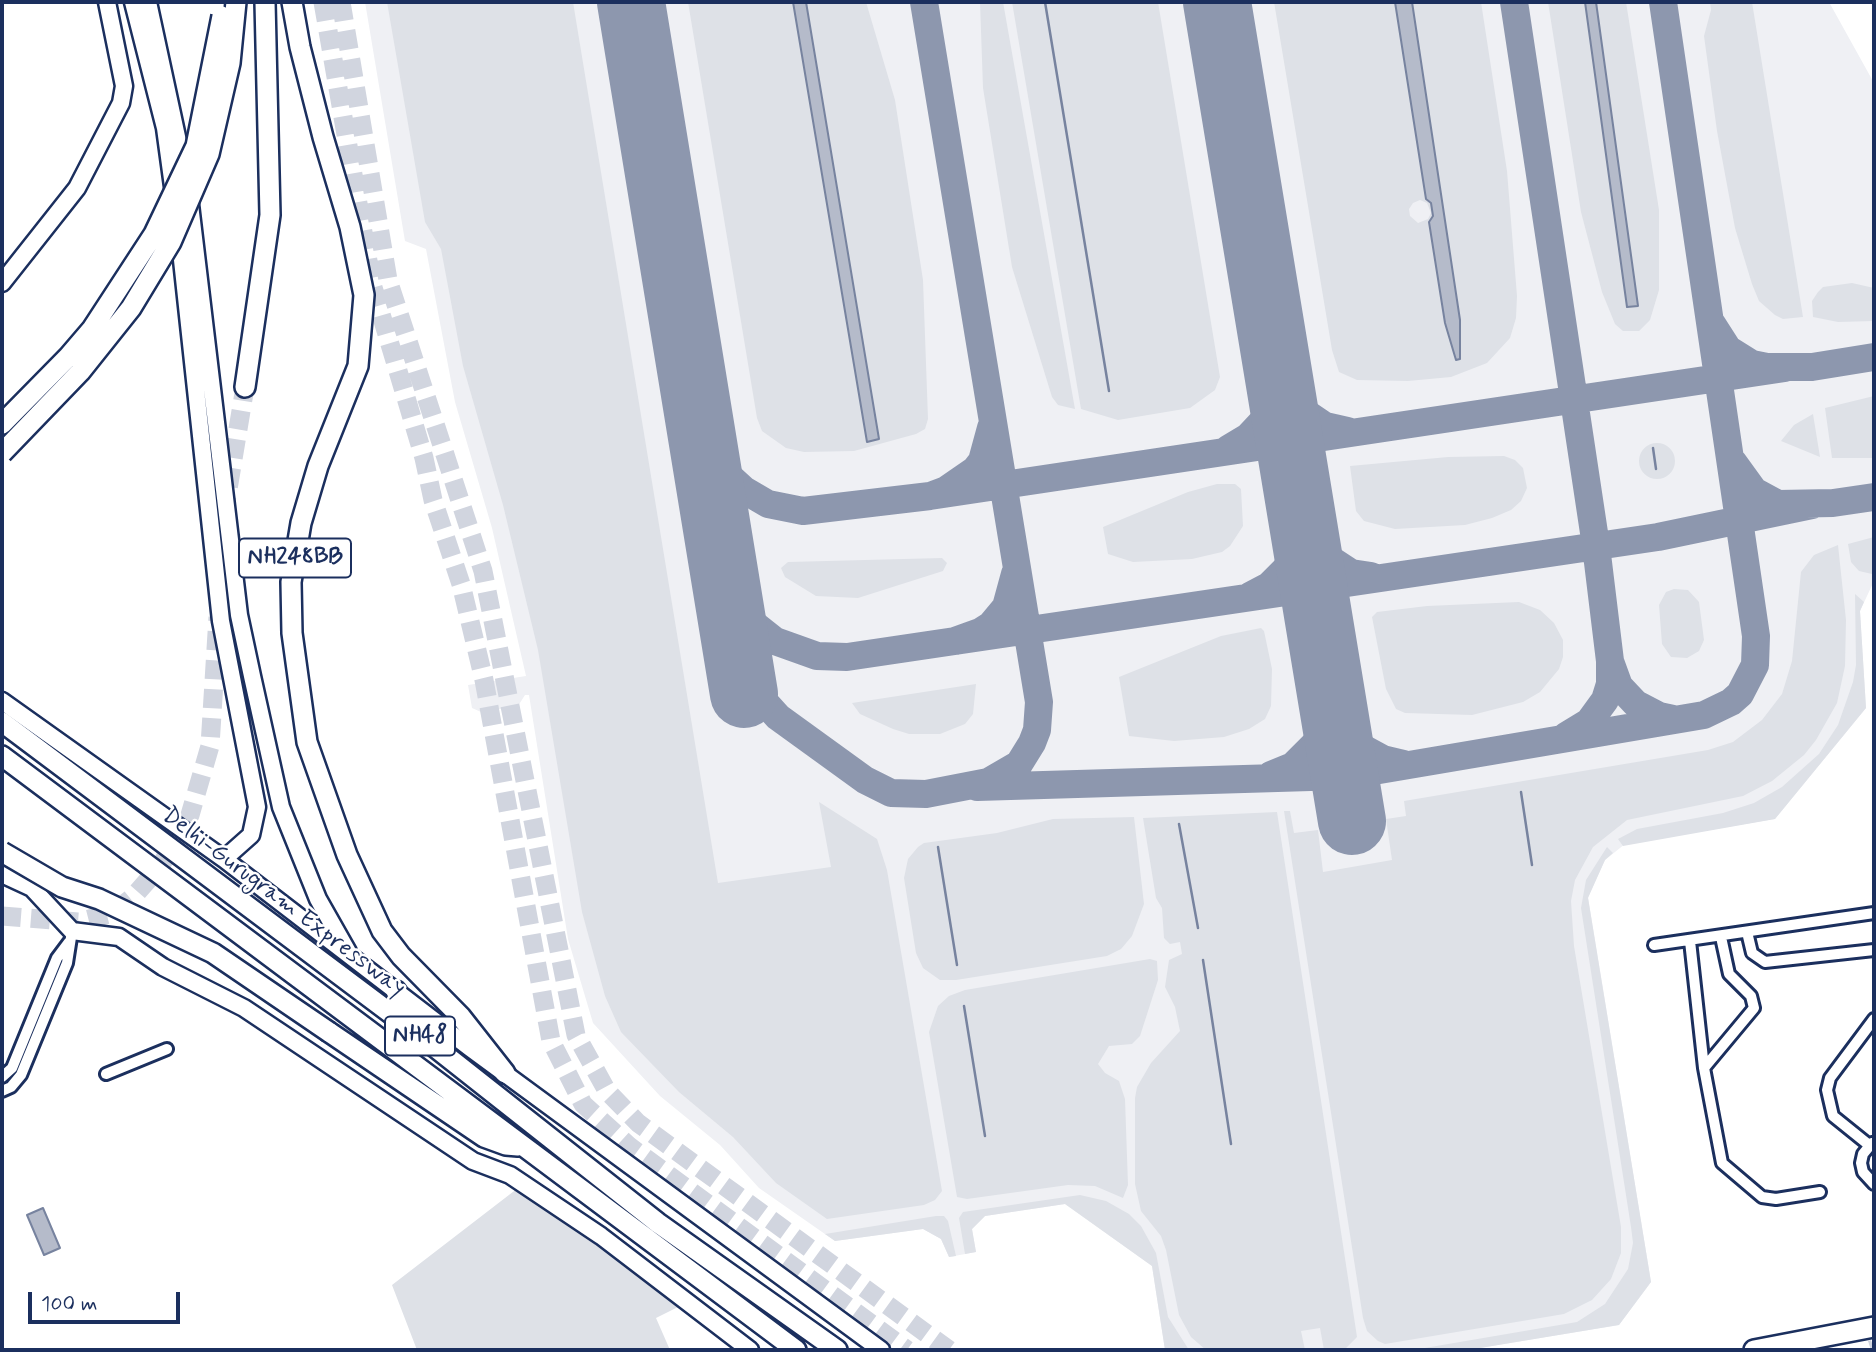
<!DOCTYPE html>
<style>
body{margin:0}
#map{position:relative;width:1876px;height:1352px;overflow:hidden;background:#fff;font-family:Mynerve,sans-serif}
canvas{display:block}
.frame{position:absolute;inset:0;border:4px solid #1b2f5e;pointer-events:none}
.scale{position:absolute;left:28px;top:1292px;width:152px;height:32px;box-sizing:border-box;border:4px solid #1b2f5e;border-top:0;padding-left:9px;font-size:21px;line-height:24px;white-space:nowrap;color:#1b2f5e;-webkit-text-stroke:5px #fff;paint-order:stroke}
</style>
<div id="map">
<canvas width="1876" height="1352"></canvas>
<div class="frame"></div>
<div class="scale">100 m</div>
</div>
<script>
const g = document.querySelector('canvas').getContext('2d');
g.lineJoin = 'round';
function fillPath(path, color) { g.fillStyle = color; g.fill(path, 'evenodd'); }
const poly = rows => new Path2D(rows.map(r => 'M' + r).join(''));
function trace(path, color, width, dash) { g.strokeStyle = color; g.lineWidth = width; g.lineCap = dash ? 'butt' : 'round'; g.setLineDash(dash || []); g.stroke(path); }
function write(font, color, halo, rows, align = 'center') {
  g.font = font + ' Mynerve,sans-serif'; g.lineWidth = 5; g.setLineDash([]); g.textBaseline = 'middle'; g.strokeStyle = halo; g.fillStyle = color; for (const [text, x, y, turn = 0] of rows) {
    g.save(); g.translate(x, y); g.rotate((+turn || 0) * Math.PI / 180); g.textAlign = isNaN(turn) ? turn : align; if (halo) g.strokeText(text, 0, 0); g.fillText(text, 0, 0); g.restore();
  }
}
const built = poly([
 [365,2,1829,2,1874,83,1874,581,1860,611,1866,708,1775,819,1625,844,1605,860,1588,897,1651,1282,1619,1325,1468,1350,1165,1350,1152,1266,1065,1204,985,1216,972,1229,976,1252,949,1257,941,1239,923,1229,835,1241,759,1188,720,1145,660,1096,593,1023,568,939,529,695,525,695,518,706,481,712,472,708,468,685,526,676,492,528,455,402,426,249,405,241]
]);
const green = poly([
 [387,2,573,2,718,883,831,867,819,802,877,839,887,870,942,1191,935,1200,924,1205,827,1219,776,1183,733,1137,679,1092,621,1032,605,996,582,912,538,650,503,505,463,366,441,249,425,222],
 [688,2,793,2,867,442,879,439,806,2,866,2,895,100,923,280,928,419,925,429,916,434,854,451,804,452,786,448,762,431,757,418],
 [980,2,1003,2,1075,409,1058,405,1052,397,1012,267,983,88],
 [1012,2,1158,2,1220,377,1215,390,1190,408,1118,420,1081,409],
 [1274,2,1395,2,1426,199,1431,203,1433,216,1429,222,1445,323,1456,360,1460,359,1460,320,1412,2,1481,2,1507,171,1517,296,1516,318,1510,338,1487,363,1451,377,1408,381,1357,380,1339,372,1332,350],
 [1420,200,1427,203,1431,213,1428,219,1418,223,1410,216,1409,209,1413,203],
 [1548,2,1585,2,1628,307,1638,305,1596,2,1626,2,1659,210,1659,290,1650,320,1639,331,1623,331,1615,324,1602,292,1581,212],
 [1710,2,1752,2,1803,317,1783,319,1775,315,1759,301,1752,284,1735,228,1717,131,1704,36,1711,10],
 [1852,283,1874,288,1874,321,1838,322,1813,317,1812,301,1818,292,1823,287],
 [1874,396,1874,458,1832,458,1825,408],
 [1813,414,1820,457,1781,441,1794,425],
 '1639 461a18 18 0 1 1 36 0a18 18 0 1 1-36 0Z',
 [1504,456,1515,460,1523,468,1527,488,1521,501,1511,510,1492,518,1465,525,1395,529,1364,521,1356,511,1350,466,1448,457],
 [1217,484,1235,484,1241,489,1243,526,1230,546,1222,552,1192,559,1133,562,1108,554,1103,527,1188,492],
 [1874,537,1874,574,1872,574,1859,571,1851,562,1848,544],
 [1838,545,1846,620,1845,666,1837,703,1816,740,1804,755,1772,781,1743,796,1627,820,1593,847,1575,880,1571,901,1574,946,1621,1227,1621,1253,1611,1279,1592,1300,1564,1314,1385,1344,1378,1341,1367,1331,1363,1318,1284,811,1290,811,1294,833,1318,830,1323,872,1392,860,1386,819,1406,816,1404,801,1708,750,1733,742,1762,720,1782,694,1792,661,1801,572,1814,555],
 [942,558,947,563,943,571,858,598,816,596,785,577,781,568,788,562],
 [1674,589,1688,590,1699,602,1704,640,1699,651,1687,658,1671,657,1662,644,1659,605,1666,592],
 [1855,594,1864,602,1860,611,1866,708,1775,819,1623,846,1618,839,1637,829,1723,813,1754,803,1782,787,1819,754,1838,725,1853,682,1856,665],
 [1519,602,1540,610,1554,623,1563,640,1563,657,1559,669,1540,692,1523,702,1472,715,1405,713,1396,709,1386,689,1372,617,1377,612,1427,606],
 [1261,628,1264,631,1272,669,1271,706,1265,719,1249,729,1224,737,1174,741,1129,736,1119,677,1221,636],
 [976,684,973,714,965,724,940,734,909,734,893,729,860,714,852,703],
 [1277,812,1357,1337,1344,1350,1324,1350,1320,1328,1301,1331,1305,1350,1206,1350,1191,1337,1179,1315,1166,1250,1161,1236,1141,1211,1135,1184,1135,1098,1137,1087,1151,1063,1180,1031,1175,1007,1165,987,1169,960,1182,954,1180,942,1170,944,1164,938,1162,908,1156,898,1143,818],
 [1134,817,1144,904,1132,936,1121,949,1107,956,956,980,940,980,923,968,916,953,904,878,908,859,918,847,924,843,997,833,1053,819],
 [1607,847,1613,853,1605,860,1588,898,1651,1282,1619,1325,1468,1350,1413,1350,1577,1322,1605,1304,1628,1269,1633,1243,1631,1227,1581,908,1586,880],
 [1150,959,1157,961,1158,980,1140,1036,1132,1044,1109,1046,1098,1064,1105,1073,1119,1081,1125,1099,1128,1185,1123,1198,1095,1186,1068,1185,967,1199,957,1197,929,1032,938,1006,949,996,965,990],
 [518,1188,680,1306,656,1318,670,1350,417,1350,392,1285],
 [1080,1195,1106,1201,1129,1214,1141,1226,1156,1253,1168,1317,1189,1350,1165,1350,1152,1266,1065,1204,985,1216,972,1229,976,1252,965,1254,959,1218,963,1212],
 [936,1216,944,1216,948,1221,956,1256,949,1257,941,1239,923,1229,835,1241,825,1234]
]);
const water = poly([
 [793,2,806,2,879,439,867,442,793,2],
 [1395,2,1412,2,1460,320,1460,359,1456,360,1445,323,1429,222,1433,216,1431,203,1426,199,1395,2],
 [1585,2,1596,2,1638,306,1627,307,1585,2],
 [43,1208,60,1248,44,1255,27,1215,43,1208]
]);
const stream = poly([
 [1045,2,1109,391],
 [1653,448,1656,469],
 [1521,792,1532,865],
 [1179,824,1198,928],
 [938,847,957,965],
 [1203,960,1231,1144],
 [964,1006,985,1136]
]);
const taxiway = poly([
 [1514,2,1596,546,1610,661,1610,684,1605,700,1589,722,1566,736],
 [1712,324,1728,349,1752,364,1767,367,1812,367,1874,357],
 [1277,369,1287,390,1300,409,1325,426,1347,431],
 [702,434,721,469,744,490,768,504,803,511,930,496,946,490,975,470,982,461,991,428],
 [1228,449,1248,437,1263,421,1275,393,1278,371],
 [1733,462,1754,491,1778,504,1833,503,1874,497],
 [930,496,1785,368],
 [1301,513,1319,552,1351,573,1371,576],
 [727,588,751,622,775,641,817,656,847,657,955,641,980,632,991,625,1006,607,1015,574],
 [1250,596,1269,586,1286,569,1298,543,1301,515],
 [955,641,1658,537,1812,505],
 [739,660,749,685,778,717,865,780,891,793,926,794,988,782,1019,764,1032,743,1037,730,1039,702,924,2],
 [1611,664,1619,686,1636,704,1659,716,1673,719],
 [1332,700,1341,725,1359,746,1383,759,1404,764],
 [1271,775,1293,766,1316,743,1327,720,1330,690],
 [977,787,1344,776,1704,715,1731,702,1740,694,1755,665,1756,636,1663,2]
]);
const runway = poly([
 [631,2,744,694],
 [1217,2,1352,821]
]);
const highwayTunnel = poly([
 [323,2,372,284,424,458,433,500,461,584,484,680,551,1041,583,1104,629,1146,907,1350],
 [341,2,388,280,483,571,576,1035,607,1091,638,1123,949,1350],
 [220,573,222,525,245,387],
 [2,916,78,922,113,913,134,896,161,865,190,815,210,746,218,617],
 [1871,1350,1874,1349]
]);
const street = poly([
 [1747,932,1752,953,1765,962,1874,950],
 [1690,941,1704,1068,1722,1163,1762,1197,1776,1199,1820,1192],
 [1654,945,1874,913],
 [1704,1068,1754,1008,1751,996,1729,974,1721,937],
 [106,1074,167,1049],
 [2,1077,12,1068,57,958,69,942],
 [2,1091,11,1087,21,1075,67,963,72,931],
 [1872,1143,1863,1154,1861,1163,1863,1172,1874,1184],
 [1869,1145,1833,1116,1827,1090,1830,1078,1874,1019]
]);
const secondary = poly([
 [133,2,165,128,174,194],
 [148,2,185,174],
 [189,196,239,615,252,676,281,807,318,899,348,952],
 [178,223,221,621,257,807,251,835,224,859],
 [2,283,77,188,121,103,124,86,107,2],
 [2,701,224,859,470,1048,881,1350],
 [2,874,32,888,72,931,119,937,163,967,244,1008,473,1161,510,1175,601,1236,750,1350]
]);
const highway = poly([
 [292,2,300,47,323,137,350,227,364,295,358,366,318,466,301,523,291,582,292,633,307,742,347,855,382,931,401,956,461,1017,505,1073],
 [245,387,270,215,265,2],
 [2,722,421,1036,658,1223,837,1350],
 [2,756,796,1350],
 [396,991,418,1030],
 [329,1032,484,1137,506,1145,518,1146],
 [1754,1350,1874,1327]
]);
const highwayBridge = poly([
 [2,424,68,357,92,329,154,234,196,146,222,16],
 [2,453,80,372,131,308,171,242,209,154,230,63,236,2],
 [2,852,62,887,99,899,213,953,329,1032]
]);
const shields = [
 [295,558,112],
 [420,1036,70]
];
const shieldNames = [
 ["NH248BB",295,558],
 ["NH48",420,1036]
];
const streetNames = [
 ["Delhi-Gurugram Expressway",283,903,37]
];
fillPath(built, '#eff0f4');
fillPath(green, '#dee1e7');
fillPath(water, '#b5bbca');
trace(water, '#77839f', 2);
trace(stream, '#77839f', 2.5);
trace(taxiway, '#8d97ae', 28);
trace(runway, '#8d97ae', 68);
trace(highwayTunnel, '#d1d5df', 19, [19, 10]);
trace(street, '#1b2f5e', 16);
trace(secondary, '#1b2f5e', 21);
trace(highway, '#1b2f5e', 24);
trace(street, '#fff', 10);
trace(secondary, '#fff', 16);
trace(highway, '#fff', 19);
trace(highwayBridge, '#1b2f5e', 24, []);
trace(highwayBridge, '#fff', 19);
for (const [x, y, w] of shields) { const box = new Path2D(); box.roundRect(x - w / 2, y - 19.5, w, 39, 5); g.fillStyle = '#fff'; g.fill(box); trace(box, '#1b2f5e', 2); }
write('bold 23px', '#1b2f5e', null, shieldNames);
write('24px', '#1b2f5e', '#fff', streetNames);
</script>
